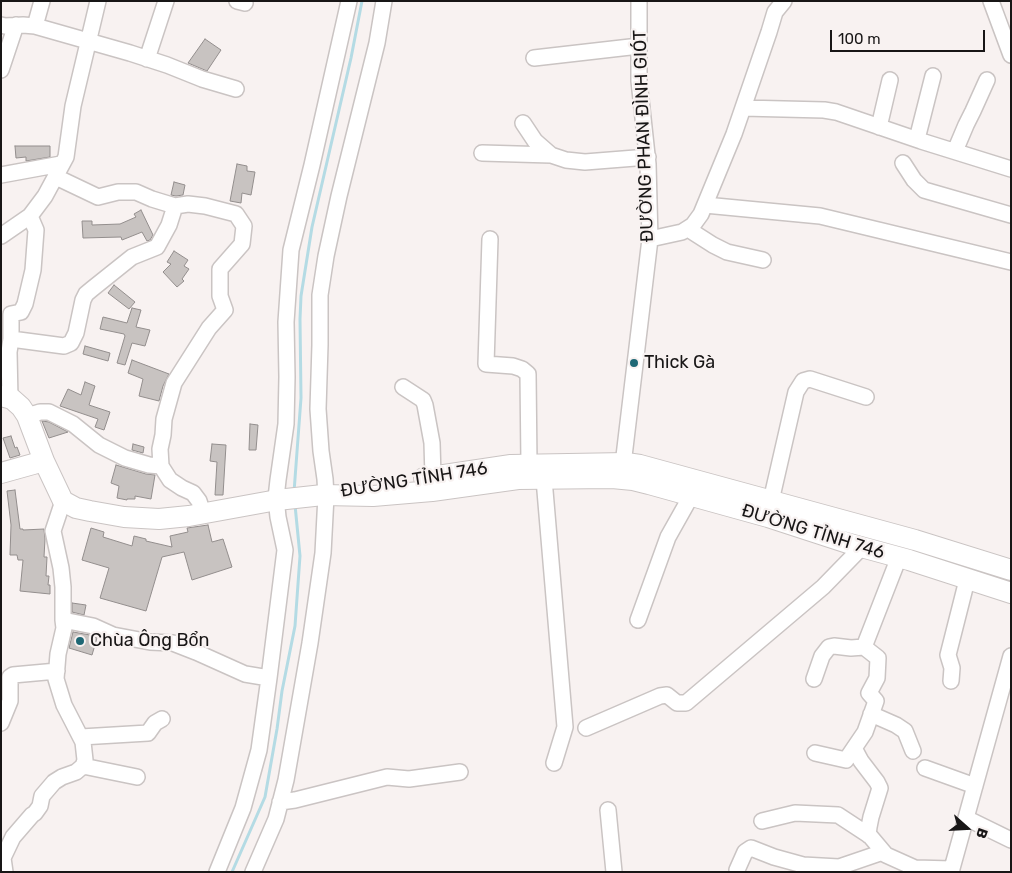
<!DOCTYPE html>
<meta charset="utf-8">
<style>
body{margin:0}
#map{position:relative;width:1012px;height:873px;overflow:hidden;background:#f8f2f1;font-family:Rubik,sans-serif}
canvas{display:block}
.frame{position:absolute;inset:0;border:2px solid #181616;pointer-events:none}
.north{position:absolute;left:942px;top:803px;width:50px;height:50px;-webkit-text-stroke:4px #f8f2f1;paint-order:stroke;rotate:109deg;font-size:14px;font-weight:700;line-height:20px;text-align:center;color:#181616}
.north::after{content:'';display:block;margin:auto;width:18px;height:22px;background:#181616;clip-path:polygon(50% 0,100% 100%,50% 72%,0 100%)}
.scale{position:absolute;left:830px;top:30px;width:155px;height:22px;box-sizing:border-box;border:2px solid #181616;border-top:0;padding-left:6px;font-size:15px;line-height:18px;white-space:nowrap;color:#181616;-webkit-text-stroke:4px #f8f2f1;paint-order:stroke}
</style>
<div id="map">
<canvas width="1012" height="873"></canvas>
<div class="frame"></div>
<div class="north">B</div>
<div class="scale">100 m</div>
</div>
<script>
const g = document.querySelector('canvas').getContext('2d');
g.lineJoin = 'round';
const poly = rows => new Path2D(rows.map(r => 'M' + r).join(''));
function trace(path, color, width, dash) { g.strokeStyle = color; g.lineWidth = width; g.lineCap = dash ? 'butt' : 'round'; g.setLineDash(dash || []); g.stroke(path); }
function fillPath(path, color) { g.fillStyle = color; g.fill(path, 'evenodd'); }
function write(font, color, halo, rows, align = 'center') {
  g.font = font + ' Rubik,sans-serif'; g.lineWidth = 4.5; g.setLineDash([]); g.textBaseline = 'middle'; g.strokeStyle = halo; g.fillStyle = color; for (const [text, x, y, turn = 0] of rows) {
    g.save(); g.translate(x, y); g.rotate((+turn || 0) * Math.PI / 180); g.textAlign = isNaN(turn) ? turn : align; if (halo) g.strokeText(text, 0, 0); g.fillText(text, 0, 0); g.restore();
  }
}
const stream = poly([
 [294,492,301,398,300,319,301,296,312,227,351,58,362,1],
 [232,872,265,797,277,729,282,691,295,626,300,556,295,505]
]);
const building = poly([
 [205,39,221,50,207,71,188,63,205,39],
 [15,146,50,146,50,157,26,161,26,157,16,158,15,146],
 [237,164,247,166,247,171,255,172,251,195,242,193,241,203,230,201,237,164],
 [174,182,185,185,183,195,176,196,171,195,174,182],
 [141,210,153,235,150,240,147,241,142,232,122,240,121,237,83,238,82,221,92,221,92,225,120,224,136,217,134,214,141,210],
 [174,251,188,260,184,266,189,269,182,279,184,281,177,287,163,272,171,264,167,262,174,251],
 [114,285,135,302,129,309,108,293,114,285],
 [132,308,141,310,136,327,150,330,145,346,132,343,125,365,117,363,125,336,124,334,100,329,103,317,127,323,132,308],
 [85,346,110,353,108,361,83,354,85,346],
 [132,360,169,374,163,386,159,401,139,396,143,379,128,373,132,360],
 [85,382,95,386,89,405,110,412,104,430,95,427,98,419,60,406,68,389,81,395,85,382],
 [42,421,49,422,68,432,49,438,42,421],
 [250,424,258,425,256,450,249,450,250,424],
 [11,436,15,448,17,447,20,455,10,458,3,438,11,436],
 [133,444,144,447,143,453,132,450,133,444],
 [212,444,226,445,223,495,215,495,217,462,210,461,212,444],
 [116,465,146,474,155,475,151,499,135,496,135,499,127,499,127,500,117,498,119,486,111,483,116,465],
 [15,490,20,529,23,529,23,530,44,529,45,539,44,557,47,557,46,576,49,576,48,585,50,585,50,594,20,591,23,560,18,560,17,555,10,555,11,525,7,491,15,490],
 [208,525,212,542,223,539,232,567,192,580,184,552,162,557,146,611,100,598,109,568,82,560,91,528,104,532,103,537,132,546,134,536,146,539,146,541,172,547,170,536,188,532,187,528,208,525],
 [72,603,86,605,84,615,72,612,72,603],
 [73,632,90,635,97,638,92,655,69,648,73,632]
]);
const minor = poly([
 [237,1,245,3],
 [991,1,1011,55],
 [1,25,5,26,23,25,35,26,130,53,167,65,202,79,236,89],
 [35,26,42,1],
 [534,58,639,46],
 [147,59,166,1],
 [1,70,16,25],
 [743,108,824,110,836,112,921,141,1011,169],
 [523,123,535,141,551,155,566,160,585,162,648,157],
 [879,127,890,80],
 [917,139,933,76],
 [955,151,966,125,973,111,987,80],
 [482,153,551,155],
 [903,163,914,180,924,190,1011,215],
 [1,175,61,164],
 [56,177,98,197,118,192,136,192,152,199,175,206,188,204,205,206,236,214,244,226,242,244,220,269,220,296,225,310,209,328,174,383,164,419,163,435,160,449,161,466,170,480,182,488,193,493,199,501,203,513],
 [705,205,820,216,1011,262],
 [688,229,713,245,727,252,763,260],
 [1,236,30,216,45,196,66,157,73,106,98,1],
 [490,239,486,364,513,366,522,369,528,374,529,464],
 [650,239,682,232,693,225,701,214,734,134,769,32,775,12,784,1],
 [11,339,64,346,71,343,76,333,83,300,86,294,92,289,132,257,157,247,169,225,175,206],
 [403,387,423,400,425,405,432,443,433,477],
 [10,399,9,352,11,339,11,314,21,312,25,304,33,270,36,230,30,216],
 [27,416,40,412,49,412,73,424,99,445,125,458,149,465,161,466],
 [622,473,650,239,648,164,639,81,639,1],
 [544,479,565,727,554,763],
 [771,501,796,392,803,381,810,379,866,397],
 [63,620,93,626,113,635,150,642,173,643,196,652,245,674,269,678],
 [638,620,668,537,691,496],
 [814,679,822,656,829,647,834,646,851,648,864,647,899,557],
 [951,681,952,668,948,655,967,580],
 [871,714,896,725,905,731,913,751],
 [1,723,10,701,10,677,13,675,57,671],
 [586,728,660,696,667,695,677,703,686,703,823,587,862,547],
 [81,737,148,733,155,723,162,719],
 [854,748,861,761,877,782,880,788,871,817,869,827,868,835],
 [815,753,846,760,865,732,876,701,869,693,877,678,878,658,864,647],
 [83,766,137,777],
 [925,768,975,786],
 [280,802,295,800,387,777,409,779,460,772],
 [608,810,614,872],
 [966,818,1011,840],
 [762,821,795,813,838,815,870,836,886,855,915,868,952,869],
 [737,870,745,852,751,848,774,857,803,865,839,867,883,852],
 [5,872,3,858,13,837,32,815,35,813,40,806,42,796,54,782,62,777,76,772,83,766,85,760,83,742,64,705,56,679,58,654,64,628,63,620,63,587,61,568,53,531,63,501],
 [217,872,243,808,259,750,269,678,285,550,278,517,276,498,278,480,286,424,287,377,286,322,291,250,312,165,349,1],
 [253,872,276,819,286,780,310,643,323,553,326,496,325,479,321,451,318,409,320,345,320,295,326,256,339,196,377,43,384,1],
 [951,872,1011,656]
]);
const major = poly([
 [1,396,12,399,21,407,27,416,44,461,63,501,76,508,90,511,124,517,159,519,189,516,277,500,323,495,373,496,432,491,518,479,612,478,633,480,649,484,768,517,854,545,909,560,1011,593],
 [1,473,44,461],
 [424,478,511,465,626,463,640,465,915,540,1011,570]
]);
const markers = [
 [634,363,5,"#1e6774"],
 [80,641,5,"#1e6774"]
];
const streetNames = [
 ["ĐƯỜNG PHAN ĐÌNH GIÓT",644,136,-92],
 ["ĐƯỜNG TỈNH 746",414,480,-9],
 ["ĐƯỜNG TỈNH 746",813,532,17]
];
const poiNames = [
 ["Thick Gà",644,363],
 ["Chùa Ông Bổn",90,641]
];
trace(stream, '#b4dbe4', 3);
fillPath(building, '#c8c3c1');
trace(building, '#938e8d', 1);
trace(minor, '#cac4c3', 18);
trace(major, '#cac4c3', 22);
trace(minor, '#fff', 15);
trace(major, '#fff', 20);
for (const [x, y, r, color] of markers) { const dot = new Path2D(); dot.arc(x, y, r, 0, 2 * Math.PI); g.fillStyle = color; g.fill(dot); trace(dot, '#f8f2f1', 2); }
write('18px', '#181616', '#f8f2f1', streetNames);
write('18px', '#181616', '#f8f2f1', poiNames, 'left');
</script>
